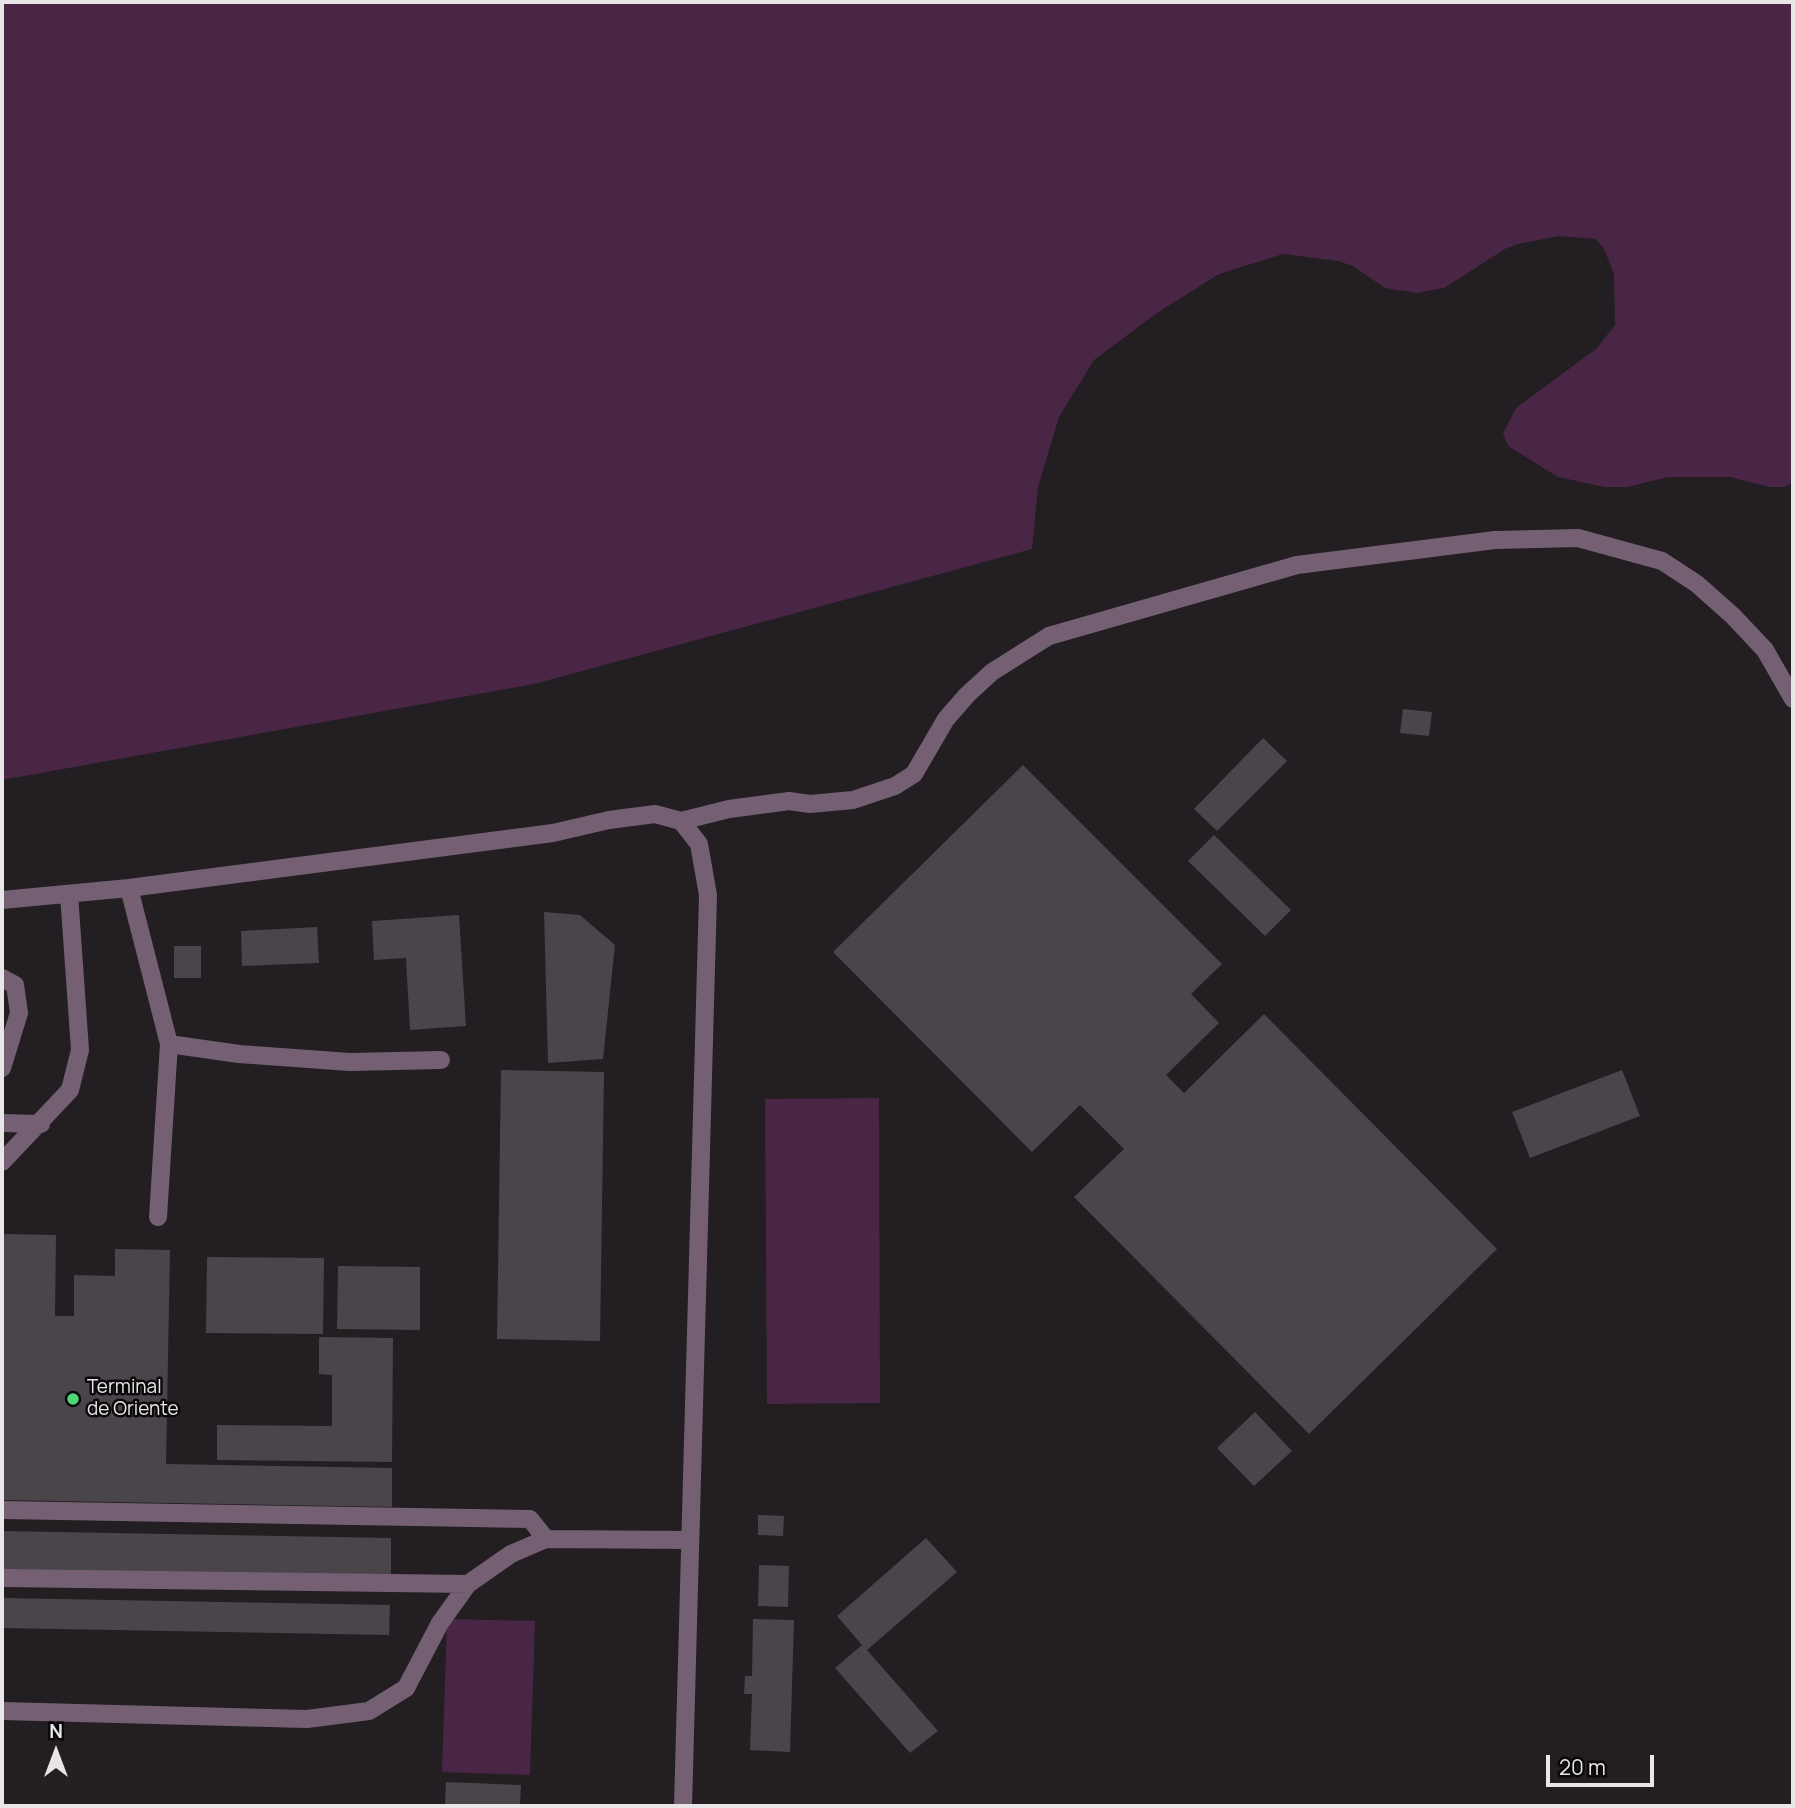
<!DOCTYPE html>
<style>
body{margin:0}
#map{position:relative;width:1795px;height:1808px;overflow:hidden;background:#221e21;font-family:Manrope,sans-serif}
canvas{display:block}
.frame{position:absolute;inset:0;border:4px solid #e9e6e8;pointer-events:none}
.north{position:absolute;left:21px;top:1717px;width:70px;height:70px;-webkit-text-stroke:5px #0a080a;paint-order:stroke;rotate:0deg;font-size:19px;font-weight:700;line-height:28px;text-align:center;color:#e9e6e8}
.north::after{content:'';display:block;margin:auto;width:24px;height:32px;background:#e9e6e8;clip-path:polygon(50% 0,100% 100%,50% 72%,0 100%)}
.scale{position:absolute;left:1546px;top:1755px;width:108px;height:32px;box-sizing:border-box;border:4px solid #e9e6e8;border-top:0;padding-left:9px;font-size:21px;line-height:24px;white-space:nowrap;color:#e9e6e8;-webkit-text-stroke:5px #0a080a;paint-order:stroke}
</style>
<div id="map">
<canvas width="1795" height="1808"></canvas>
<div class="frame"></div>
<div class="north">N</div>
<div class="scale">20 m</div>
</div>
<script>
const g = document.querySelector('canvas').getContext('2d');
g.lineJoin = 'round';
function fillPath(path, color) { g.fillStyle = color; g.fill(path, 'evenodd'); }
const poly = rows => new Path2D(rows.map(r => 'M' + r).join(''));
function trace(path, color, width, dash) { g.strokeStyle = color; g.lineWidth = width; g.lineCap = dash ? 'butt' : 'round'; g.setLineDash(dash || []); g.stroke(path); }
function write(font, color, halo, rows, align = 'center') {
  g.font = font + ' Manrope,sans-serif'; g.lineWidth = 5; g.setLineDash([]); g.textBaseline = 'middle'; g.strokeStyle = halo; g.fillStyle = color; for (const [text, x, y, turn = 0] of rows) {
    g.save(); g.translate(x, y); g.rotate((+turn || 0) * Math.PI / 180); g.textAlign = isNaN(turn) ? turn : align; if (halo) g.strokeText(text, 0, 0); g.fillText(text, 0, 0); g.restore();
  }
}
const green = poly([
 [2,2,1793,2,1793,482,1785,487,1770,487,1730,477,1668,477,1628,487,1605,487,1558,477,1508,446,1503,433,1516,408,1596,349,1615,325,1614,274,1604,249,1596,239,1559,236,1518,244,1505,249,1444,288,1417,293,1385,288,1353,266,1338,261,1283,254,1219,274,1157,313,1094,360,1059,417,1038,487,1032,549,534,684,2,780],
 [879,1098,880,1403,767,1404,765,1099],
 [447,1619,535,1621,530,1775,442,1772]
]);
const building = poly([
 [1403,709,1432,712,1429,736,1400,733],
 [1263,738,1287,761,1217,831,1194,809],
 [1023,765,1222,964,1191,994,1219,1023,1166,1075,1184,1093,1264,1014,1497,1249,1309,1434,1074,1197,1124,1149,1080,1105,1032,1152,833,952],
 [1214,835,1291,910,1265,936,1188,861],
 [544,912,580,915,615,945,603,1059,548,1063],
 [459,915,466,1026,410,1030,406,958,374,960,372,921],
 [317,927,319,963,242,966,241,931],
 [174,946,201,946,201,978,174,978],
 [501,1070,604,1072,600,1341,497,1339],
 [1622,1070,1640,1116,1530,1158,1512,1112],
 [2,1234,56,1235,55,1316,74,1316,74,1275,115,1276,115,1249,170,1250,166,1464,392,1468,392,1507,2,1500],
 [207,1257,324,1258,323,1334,206,1333],
 [338,1266,420,1267,420,1330,337,1329],
 [319,1337,393,1338,392,1462,217,1460,217,1425,332,1426,332,1375,319,1374],
 [1255,1412,1292,1451,1254,1486,1217,1448],
 [758,1515,784,1516,783,1536,758,1535],
 [2,1531,391,1538,391,1580,2,1573],
 [926,1538,957,1572,867,1650,938,1731,910,1753,835,1668,862,1645,837,1616],
 [759,1565,789,1566,788,1607,758,1606],
 [2,1598,390,1605,389,1635,2,1628],
 [753,1619,794,1620,790,1752,750,1750,752,1694,744,1694,745,1676,752,1676],
 [446,1782,521,1785,520,1806,445,1806]
]);
const minor = poly([
 [681,821,699,844,708,895,683,1806],
 [129,888,169,1044,158,1217],
 [2,900,129,888,553,833,609,820,655,814,681,821,729,809,789,801,810,804,853,800,895,786,914,774,946,719,967,695,992,672,1049,636,1297,565,1495,540,1578,538,1662,561,1697,584,1733,616,1765,650,1793,699],
 [2,978,15,985,19,1013,2,1068],
 [169,1044,239,1054,350,1062,441,1060],
 [2,1123,41,1124],
 [2,1162,70,1090,80,1050,69,894],
 [2,1510,530,1519,546,1539],
 [2,1578,468,1584],
 [2,1711,307,1719,369,1711,406,1688,440,1623,468,1584,511,1554,546,1539,690,1540]
]);
const markers = [
 [73,1399,7,"#4fd675"]
];
const poiNames = [
 ["Terminal",87,1388],
 ["de Oriente",87,1410]
];
fillPath(green, '#492646');
fillPath(building, '#4a454a');
trace(minor, '#756073', 18);
for (const [x, y, r, color] of markers) { const dot = new Path2D(); dot.arc(x, y, r, 0, 2 * Math.PI); g.fillStyle = color; g.fill(dot); trace(dot, '#0a080a', 2.5); }
write('19px', '#e9e6e8', '#0a080a', poiNames, 'left');
</script>
